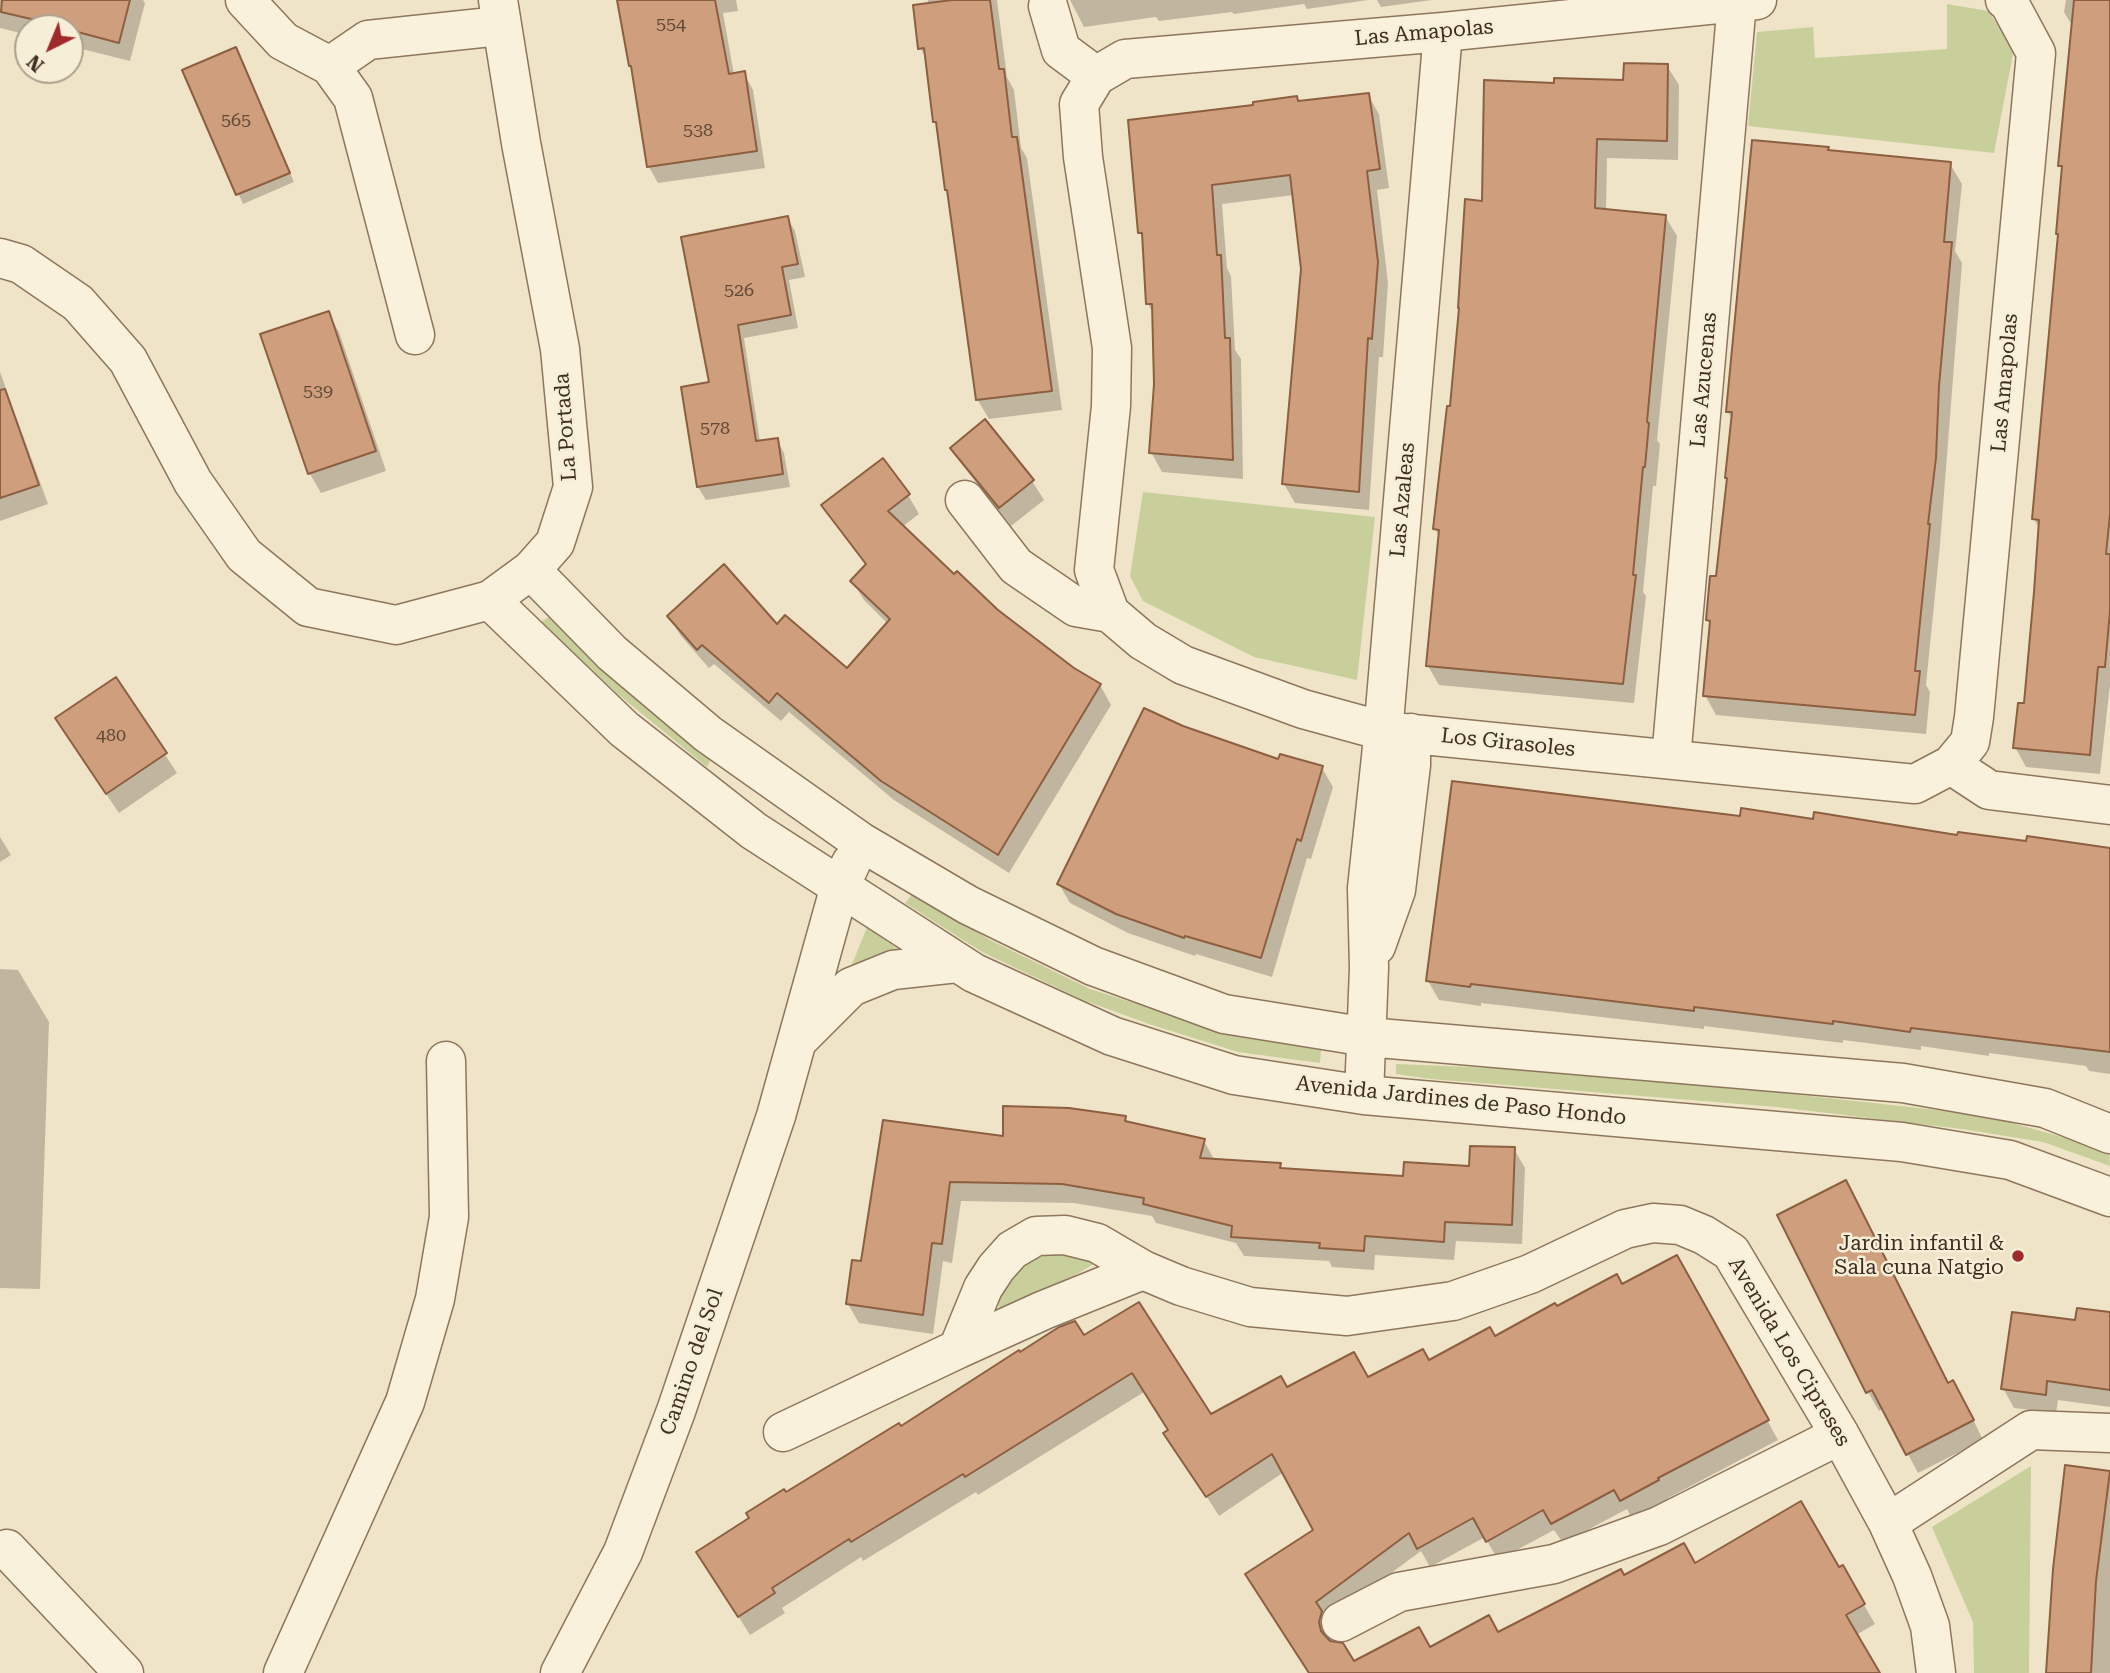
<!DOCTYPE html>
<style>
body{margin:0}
#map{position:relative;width:2110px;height:1673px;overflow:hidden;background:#f0e4c8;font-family:"Roboto Serif",serif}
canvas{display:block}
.north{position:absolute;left:14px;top:14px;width:70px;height:70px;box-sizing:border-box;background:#f7eed8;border:2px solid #ada18e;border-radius:50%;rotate:223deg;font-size:19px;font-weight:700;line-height:28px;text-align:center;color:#3d2e20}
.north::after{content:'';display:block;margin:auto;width:24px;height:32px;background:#9e2a2b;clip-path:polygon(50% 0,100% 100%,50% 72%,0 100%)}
</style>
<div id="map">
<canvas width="2110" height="1673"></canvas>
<div class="north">N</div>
</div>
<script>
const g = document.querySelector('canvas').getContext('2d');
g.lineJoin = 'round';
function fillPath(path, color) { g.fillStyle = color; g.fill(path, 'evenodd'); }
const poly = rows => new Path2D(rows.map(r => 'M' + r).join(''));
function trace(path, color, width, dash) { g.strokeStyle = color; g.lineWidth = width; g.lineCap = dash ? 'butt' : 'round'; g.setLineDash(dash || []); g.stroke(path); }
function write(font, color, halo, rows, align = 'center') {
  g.font = font + ' "Roboto Serif",serif'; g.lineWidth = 5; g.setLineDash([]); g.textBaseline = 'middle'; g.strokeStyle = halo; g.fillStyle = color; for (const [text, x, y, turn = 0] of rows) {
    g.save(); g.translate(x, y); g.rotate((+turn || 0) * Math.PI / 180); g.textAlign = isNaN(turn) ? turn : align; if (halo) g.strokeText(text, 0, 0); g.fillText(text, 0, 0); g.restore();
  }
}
const green = poly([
 [1947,4,1988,11,2014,49,1994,153,1748,126,1757,32,1813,27,1815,58,1947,49],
 [1143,492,1375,517,1357,680,1254,657,1143,601,1130,576],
 [555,613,713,755,707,767,619,695,541,622],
 [914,892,990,940,1090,989,1241,1037,1321,1050,1320,1063,1238,1052,1149,1024,1083,1000,982,952,905,903],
 [867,927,906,955,849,972],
 [1396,1064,1591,1072,1983,1115,2109,1150,2110,1166,2043,1142,1962,1129,1777,1107,1431,1079,1396,1074],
 [1054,1245,1106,1257,1015,1310,1000,1310,996,1297,1024,1258],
 [2031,1466,2029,1673,1974,1673,1973,1622,1932,1527]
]);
const shadow = poly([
 [0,0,143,0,145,3,130,61,70,46,70,28,28,28,28,35,0,28],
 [618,0,736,0,738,11,723,13,734,75,744,73,753,90,765,168,658,183,649,167,634,72,630,66],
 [928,0,997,0,1007,77,1014,90,1021,148,1027,158,1062,410,989,419,977,399,939,130,935,121,928,61,920,48],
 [1070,0,1368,0,1307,9,1304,4,1234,14,1232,12,1159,21,1156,17,1084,27],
 [1377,0,1432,0,1381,7],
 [2066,0,2110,0,2110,685,2100,774,2026,767,2015,747,2025,705,2040,530,2034,519,2060,237,2058,234,2063,172,2060,165,2073,27,2064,12],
 [241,58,294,182,243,204,184,71],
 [1667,66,1679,85,1678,160,1607,158,1606,211,1665,216,1677,236,1657,440,1660,444,1656,486,1653,486,1643,592,1646,596,1634,703,1439,685,1428,666,1440,538,1435,529,1483,203,1555,85,1625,82],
 [1368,95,1379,114,1389,188,1377,190,1388,283,1383,357,1379,357,1369,510,1295,503,1284,484,1302,269,1294,195,1222,204,1227,268,1231,276,1235,350,1241,359,1243,479,1162,472,1151,452,1156,384,1154,315,1148,304,1144,240,1140,233,1299,103],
 [1828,149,1830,152,1950,164,1962,184,1955,251,1962,263,1940,545,1926,685,1930,692,1926,734,1716,715,1705,695,1711,626,1708,620,1717,578,1733,420,1727,411],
 [787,218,795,231,805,277,789,280,798,328,744,338,760,442,777,440,784,453,790,487,706,500,698,487,711,384,683,238],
 [328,313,339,332,386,471,321,493,310,474,262,335],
 [0,372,48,504,0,521],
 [953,448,1032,481,1044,500,1011,526,964,467],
 [908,495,919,514,902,527,954,577,997,611,1073,669,1100,685,1111,705,1009,873,894,800,789,712,781,721,714,664,709,668,681,636,669,617,777,627,848,670,888,624,864,600,852,581,867,567,835,524,824,505],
 [116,680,177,773,119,813,68,738],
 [1182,727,1280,761,1322,768,1333,787,1311,859,1307,858,1272,977,1196,954,1195,956,1128,933,1070,903,1059,884],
 [1741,818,1815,821,1959,837,2110,849,2110,1074,2089,1071,2086,1066,1989,1053,1989,1056,1921,1046,1921,1050,1843,1040,1843,1043,1704,1026,1704,1029,1481,1003,1481,1006,1439,1000,1428,981],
 [0,837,11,855,0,862],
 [0,969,18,970,49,1022,40,1289,0,1288],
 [1125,1118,1128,1123,1204,1141,1215,1161,1280,1164,1283,1170,1405,1178,1471,1168,1514,1149,1525,1168,1522,1244,1456,1241,1454,1260,1375,1255,1374,1270,1332,1267,1329,1261,1244,1256,1236,1243,1156,1223,1152,1216,1074,1203,961,1201,952,1263,943,1261,933,1334,859,1323,848,1304,862,1263,885,1122,1004,1138],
 [1856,1202,1948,1384,1964,1401,1983,1440,1918,1473,1884,1409,1879,1411,1868,1392],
 [1688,1277,1778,1440,1668,1498,1669,1500,1632,1519,1627,1509,1563,1543,1554,1530,1498,1560,1485,1537,1430,1567,1421,1551,1326,1621,1332,1632,1329,1642,1354,1664,1498,1634,1624,1577,1695,1565,1838,1569,1842,1567,1875,1624,1856,1635,1878,1673,1309,1673,1316,1530,1284,1472,1219,1516,1178,1451,1170,1431,1144,1392,978,1495,976,1492,863,1561,861,1557,782,1608,785,1613,750,1635,710,1571,786,1495,900,1428,1084,1338,1210,1416,1287,1390,1368,1379,1428,1362,1494,1338,1557,1309,1622,1286],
 [2110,1314,2110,1407,2058,1400,2056,1413,2014,1408,2003,1388,2077,1322],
 [2067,1467,2110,1473,2110,1673,2049,1673]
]);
const building = poly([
 [2,0,130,0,119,43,70,30,70,28,1,12,2,0],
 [617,0,715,0,729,74,745,71,757,151,647,167,631,66,629,66,617,0],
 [952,0,990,0,999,69,1004,69,1012,137,1017,137,1052,391,976,400,947,190,945,190,936,122,933,122,924,48,918,49,913,5,952,0],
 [2074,0,2110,0,2110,514,2106,554,2110,554,2110,611,2105,667,2098,667,2090,755,2013,748,2018,703,2024,703,2034,592,2039,520,2032,519,2058,234,2056,234,2062,166,2058,166,2074,0],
 [236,47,290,173,236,195,182,70,236,47],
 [1624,63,1668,64,1667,141,1597,139,1595,208,1666,215,1647,422,1649,423,1645,467,1643,467,1633,575,1636,575,1623,684,1426,666,1439,530,1433,529,1447,406,1450,406,1459,308,1458,308,1465,199,1482,201,1484,80,1554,83,1554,78,1623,80,1624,63],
 [1369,93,1380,169,1367,171,1378,262,1372,339,1368,338,1359,492,1282,484,1301,269,1290,175,1212,185,1217,255,1221,255,1225,338,1230,338,1233,460,1149,453,1154,384,1152,304,1146,304,1142,233,1138,233,1128,120,1253,105,1253,102,1297,96,1298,101,1369,93],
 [1752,140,1829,147,1828,150,1951,162,1944,242,1952,242,1939,386,1936,458,1928,524,1930,524,1915,671,1920,671,1915,715,1703,696,1710,621,1706,620,1710,576,1716,576,1727,478,1725,478,1732,412,1726,412,1752,140],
 [788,216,798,264,782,267,791,315,738,325,756,441,778,438,783,474,697,487,681,387,709,382,681,237,788,216],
 [329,311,376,451,308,474,260,334,329,311],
 [5,389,39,485,0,498,0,390,5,389],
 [985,419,1034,480,999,508,950,448,985,419],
 [883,458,910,494,888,511,954,574,957,571,998,610,1074,668,1101,684,998,855,881,781,777,693,769,703,702,645,697,650,667,616,724,564,777,624,785,615,847,668,890,619,850,581,866,564,821,505,883,458],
 [116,677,167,753,106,794,55,718,116,677],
 [1144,708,1183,726,1278,759,1280,754,1323,766,1301,841,1297,839,1261,958,1185,936,1184,938,1116,914,1057,884,1144,708],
 [1452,781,1740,816,1741,808,1813,819,1814,812,1957,835,1958,832,2026,841,2027,836,2110,848,2110,1052,1911,1028,1910,1032,1833,1021,1833,1024,1694,1007,1694,1011,1471,984,1470,987,1426,981,1452,781],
 [1003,1106,1069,1108,1126,1116,1125,1121,1205,1139,1200,1158,1281,1163,1280,1168,1403,1176,1404,1162,1469,1166,1470,1146,1515,1147,1512,1225,1445,1222,1444,1242,1365,1236,1364,1251,1319,1248,1320,1243,1231,1237,1232,1226,1143,1204,1144,1198,1062,1184,950,1182,942,1244,932,1243,923,1315,846,1304,852,1260,861,1261,883,1120,1003,1136,1003,1106],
 [1846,1180,1948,1383,1953,1380,1974,1420,1906,1455,1872,1390,1866,1393,1777,1215,1846,1180],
 [1677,1255,1769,1420,1658,1478,1659,1480,1620,1501,1614,1490,1551,1524,1543,1510,1486,1542,1473,1518,1417,1549,1409,1533,1316,1602,1322,1611,1319,1622,1321,1631,1330,1641,1343,1643,1354,1661,1419,1627,1430,1647,1489,1615,1498,1632,1621,1569,1624,1575,1684,1543,1695,1563,1801,1501,1839,1567,1843,1565,1865,1604,1846,1615,1880,1673,1309,1673,1245,1574,1313,1530,1272,1454,1206,1497,1163,1433,1168,1430,1132,1373,965,1477,963,1474,851,1542,849,1539,772,1588,775,1593,738,1617,696,1552,749,1518,746,1513,784,1489,786,1492,899,1423,901,1426,1019,1350,1020,1352,1059,1327,1075,1321,1084,1335,1139,1302,1211,1414,1281,1376,1287,1387,1354,1352,1368,1377,1423,1349,1429,1360,1490,1327,1495,1336,1555,1303,1557,1306,1617,1274,1622,1284,1677,1255],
 [2077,1308,2110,1312,2110,1390,2047,1381,2046,1395,2001,1389,2012,1312,2075,1320,2077,1308],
 [2065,1465,2110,1471,2096,1581,2091,1673,2046,1673,2053,1569,2065,1465]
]);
const minor = poly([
 [245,0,283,41,330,66,353,98,415,335],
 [1048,6,1061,50,1096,76],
 [330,66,368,40,500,26],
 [0,258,21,264,78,303,128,360,193,482,244,555,308,607,396,625,490,600,531,570,555,543,573,487,560,349,521,143,498,0],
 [965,500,1016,566,1076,607,1110,613,1143,641,1183,665,1303,709,1383,731,1915,784,1951,765,1970,742,1974,717,2036,53,2008,1,2005,0],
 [531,570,612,653,708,734,861,842,968,905,1093,966,1224,1014,1367,1037,1903,1083,2045,1108,2110,1134],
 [490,600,624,729,754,831,974,973,1112,1036,1234,1075,1364,1095,1902,1142,2010,1160,2110,1197],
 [1110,613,1094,570,1111,406,1112,348,1083,157,1079,104,1096,76,1125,59,1443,32,1757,0],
 [1671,759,1737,2],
 [1951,765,1989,790,2110,805],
 [1376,946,1396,890,1411,765,1411,733],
 [799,1039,851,987,893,970,957,963],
 [1364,1095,1369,968,1367,888,1381,757,1443,32],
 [958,1349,1044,1310,1143,1270],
 [783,1432,958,1349,983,1288,996,1268,1012,1250,1036,1236,1065,1235,1097,1243,1143,1270,1181,1286,1250,1307,1347,1316,1453,1301,1530,1274,1625,1229,1653,1223,1680,1225,1704,1235,1731,1252,1840,1435,1888,1523,1912,1576,1930,1626,1936,1673],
 [1888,1523,2031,1430,2110,1433],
 [7,1549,124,1673],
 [1341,1622,1399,1592,1554,1564,1659,1526,1840,1435],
 [283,1673,405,1402,435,1299,449,1217,446,1061],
 [560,1673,623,1552,676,1411,776,1116,840,886,851,863]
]);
const markers = [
 [2018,1256,7,"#9e2a2b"]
];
const numberNames = [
 ["554",671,25],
 ["565",236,121],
 ["538",698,131],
 ["526",739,291],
 ["539",318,392],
 ["578",715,429],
 ["480",111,736]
];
const streetNames = [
 ["Las Amapolas",1424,33,-5],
 ["Las Azucenas",1704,380,-85],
 ["Las Amapolas",2005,383,-85],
 ["La Portada",566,427,-94],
 ["Las Azaleas",1403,500,-85],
 ["Los Girasoles",1508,743,6],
 ["Avenida Jardines de Paso Hondo",1461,1101,6],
 ["Avenida Los Cipreses",1789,1352,59],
 ["Camino del Sol",692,1362,-71]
];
const poiNames = [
 ["Jardin infantil &",2004,1244],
 ["Sala cuna Natgio",2004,1268]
];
fillPath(green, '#c9cf9b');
fillPath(shadow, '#0003');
fillPath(building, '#cf9f7d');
trace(building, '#8d5f41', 2);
trace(minor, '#8d765c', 41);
trace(minor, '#faf1dc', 38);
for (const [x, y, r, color] of markers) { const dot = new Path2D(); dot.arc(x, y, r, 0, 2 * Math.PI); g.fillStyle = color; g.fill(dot); trace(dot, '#f7eed8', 2.5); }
write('18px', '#624a37', null, numberNames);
write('21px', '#3d2e20', '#f7eed8', streetNames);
write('21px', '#3d2e20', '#f7eed8', poiNames, 'right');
</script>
